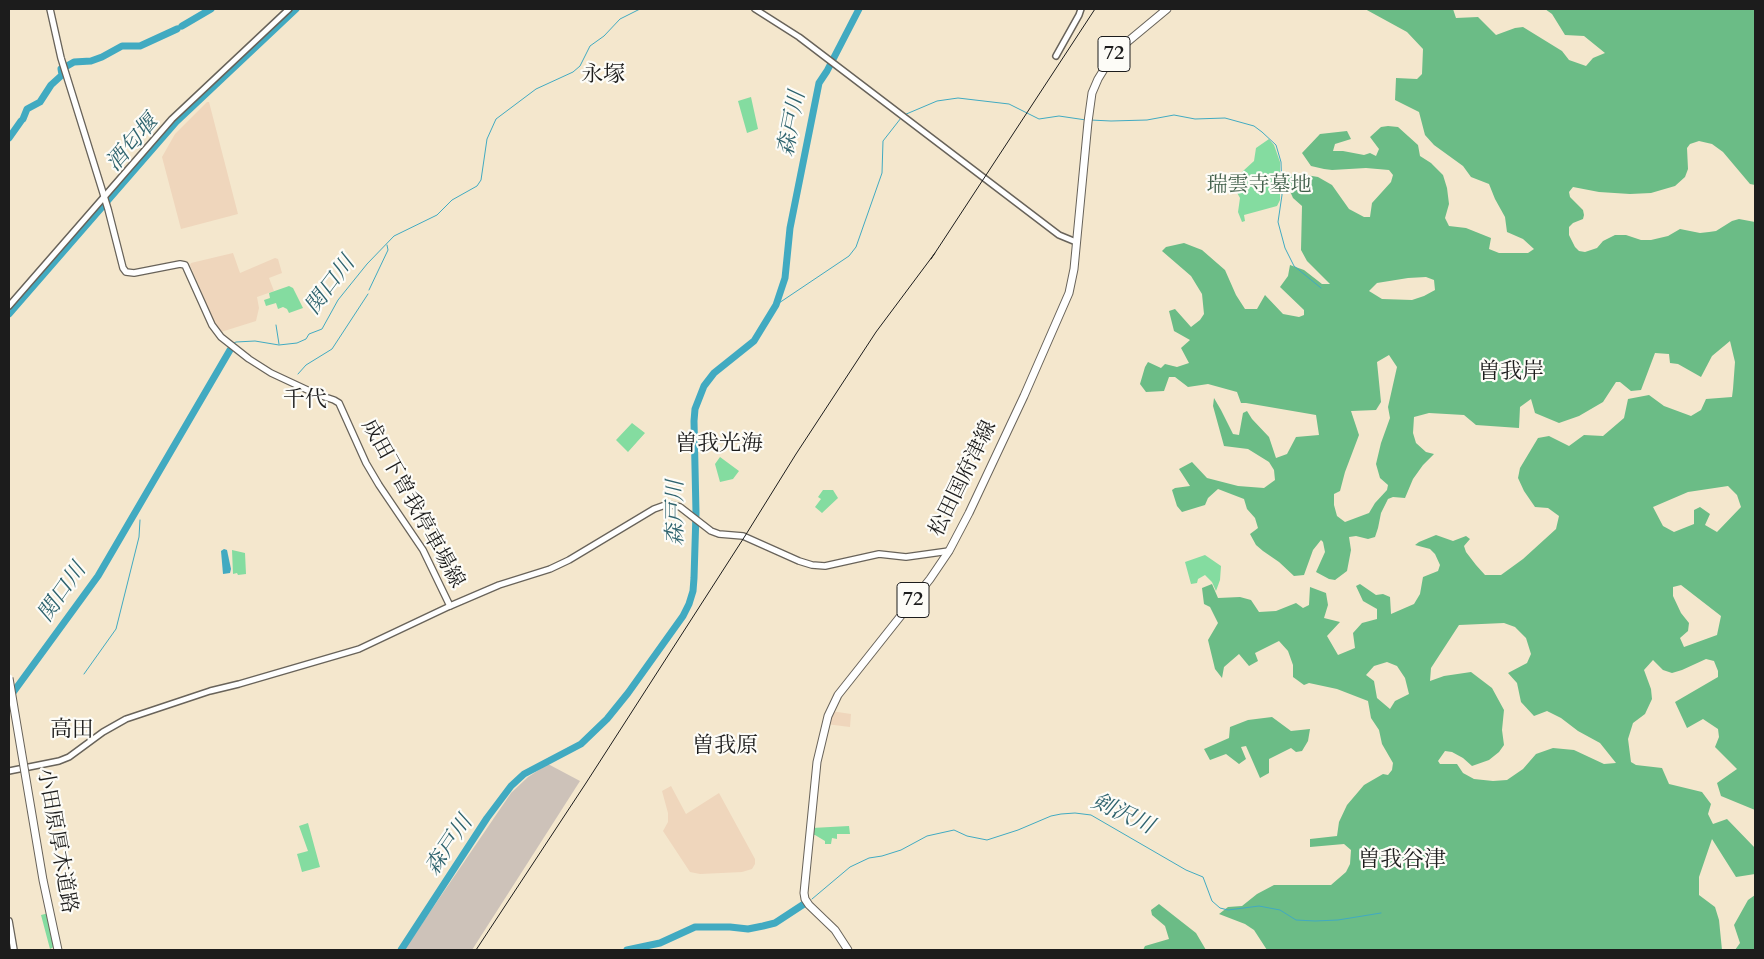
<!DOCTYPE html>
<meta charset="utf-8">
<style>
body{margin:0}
#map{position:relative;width:1764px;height:959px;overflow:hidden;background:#f4e7cd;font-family:Cardo,serif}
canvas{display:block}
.frame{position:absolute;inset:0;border:10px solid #1c1c1c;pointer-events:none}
</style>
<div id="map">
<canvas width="1764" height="959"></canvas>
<div class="frame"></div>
</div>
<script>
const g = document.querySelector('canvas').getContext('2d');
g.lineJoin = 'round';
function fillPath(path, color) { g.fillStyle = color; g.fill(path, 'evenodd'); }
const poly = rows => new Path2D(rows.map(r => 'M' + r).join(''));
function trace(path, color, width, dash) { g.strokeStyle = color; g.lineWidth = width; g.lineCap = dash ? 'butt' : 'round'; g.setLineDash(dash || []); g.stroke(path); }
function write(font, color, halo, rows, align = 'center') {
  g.font = font + ' Cardo,"Noto Serif JP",serif'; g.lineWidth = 4.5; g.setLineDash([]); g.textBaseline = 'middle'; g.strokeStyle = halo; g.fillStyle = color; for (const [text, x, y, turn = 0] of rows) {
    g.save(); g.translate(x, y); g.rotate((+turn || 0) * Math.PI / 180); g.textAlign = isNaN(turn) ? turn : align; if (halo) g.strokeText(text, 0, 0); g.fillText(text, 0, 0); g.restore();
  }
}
const built = poly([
 [207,102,209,102,238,214,181,229,162,157,175,134],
 [233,253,240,273,275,258,278,259,282,273,269,278,274,291,257,297,259,308,256,321,221,332,213,322,204,302,205,300,190,265,191,263],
 [831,711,851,714,850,727,826,724],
 [671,786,686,814,719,793,755,859,755,864,752,869,742,872,700,874,690,872,663,831,668,822,668,813,662,791]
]);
const industrial = poly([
 [548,764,580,781,472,950,404,950,511,793,528,777]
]);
const green = poly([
 [751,97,758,129,747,133,738,101],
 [1269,139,1274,145,1280,162,1280,200,1277,206,1244,215,1245,221,1242,222,1238,212,1240,198,1231,182,1254,161,1256,148],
 [289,286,293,288,303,308,289,313,287,309,283,307,278,309,276,303,266,306,264,300,270,298,269,293],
 [632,423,645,433,628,452,616,440],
 [720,457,739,471,733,479,720,482,715,464],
 [823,490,833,490,838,498,822,513,815,507,821,499,818,497],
 [232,550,245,553,246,574,238,575,237,573,233,574],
 [1205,555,1221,566,1220,580,1216,591,1212,582,1205,575,1198,579,1197,583,1191,584,1185,562],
 [308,823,320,867,302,872,297,854,308,851,299,826],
 [849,826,850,834,837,834,837,839,832,838,831,844,825,844,825,841,815,835,811,835,812,828],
 [53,912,59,944,50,949,41,915]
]);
const forest = poly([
 [1365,9,1453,9,1456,18,1478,17,1496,35,1515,28,1523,27,1562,51,1569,60,1586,66,1593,58,1605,53,1584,36,1565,35,1552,14,1545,9,1755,9,1755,185,1750,184,1723,152,1712,144,1699,141,1690,144,1687,148,1688,169,1685,177,1675,186,1651,193,1630,194,1599,192,1573,187,1569,192,1570,197,1583,210,1584,215,1583,219,1573,223,1569,227,1569,235,1575,247,1579,251,1585,252,1597,248,1603,241,1615,235,1626,235,1641,240,1651,240,1668,236,1680,229,1700,233,1709,232,1716,231,1732,221,1739,219,1755,222,1755,810,1721,796,1717,783,1737,769,1715,747,1719,737,1718,729,1703,719,1687,728,1675,702,1718,677,1718,671,1714,661,1706,659,1682,670,1672,673,1663,670,1653,660,1644,670,1651,689,1652,699,1645,714,1633,723,1628,739,1631,762,1636,765,1662,768,1669,784,1702,792,1711,804,1708,814,1713,824,1727,819,1755,848,1755,874,1736,877,1712,839,1699,877,1699,895,1715,907,1719,920,1722,950,1267,950,1254,930,1245,924,1219,914,1228,907,1242,906,1257,894,1274,885,1331,885,1346,872,1350,864,1351,850,1344,844,1310,847,1310,839,1337,836,1339,822,1347,805,1364,785,1383,774,1388,775,1392,770,1393,763,1382,744,1379,730,1371,718,1368,701,1337,689,1309,683,1304,685,1293,677,1293,665,1288,651,1279,641,1255,653,1258,661,1249,666,1239,654,1224,667,1222,678,1215,669,1208,640,1218,623,1210,607,1204,604,1202,588,1212,584,1218,598,1240,597,1251,600,1259,612,1276,611,1296,603,1303,608,1309,605,1310,587,1326,593,1328,605,1324,618,1340,622,1327,636,1338,655,1355,648,1353,633,1362,623,1377,619,1377,609,1363,601,1356,586,1360,584,1376,595,1383,594,1390,597,1391,614,1414,604,1420,594,1423,577,1438,571,1440,565,1435,554,1430,549,1415,545,1419,542,1436,535,1453,541,1466,536,1470,539,1464,546,1466,552,1476,565,1485,575,1501,575,1523,559,1556,529,1559,516,1548,508,1535,507,1524,491,1518,478,1520,468,1538,438,1549,436,1569,446,1584,435,1603,436,1624,418,1628,399,1649,395,1664,406,1691,416,1701,410,1706,399,1732,397,1733,389,1735,362,1730,341,1712,356,1701,377,1678,364,1670,363,1669,354,1655,353,1641,390,1631,391,1620,382,1616,382,1603,402,1579,416,1559,423,1535,413,1531,399,1520,407,1519,428,1476,425,1464,415,1429,413,1414,417,1413,433,1416,443,1426,452,1434,454,1423,465,1413,479,1405,498,1393,497,1388,499,1381,513,1378,528,1375,537,1368,539,1356,536,1349,537,1351,550,1347,571,1335,580,1329,579,1316,572,1325,552,1323,542,1321,540,1313,550,1304,575,1294,576,1279,562,1263,551,1256,545,1250,534,1258,528,1255,518,1247,509,1244,499,1218,489,1208,498,1205,505,1182,512,1177,506,1172,490,1175,488,1190,486,1179,469,1192,462,1207,478,1238,486,1264,488,1275,480,1274,470,1269,462,1248,449,1224,446,1213,406,1214,398,1221,410,1233,434,1239,435,1243,413,1247,411,1252,419,1269,437,1276,458,1287,454,1296,437,1319,435,1316,415,1246,403,1241,403,1237,392,1208,384,1188,387,1175,377,1169,377,1164,391,1146,392,1140,384,1145,367,1148,362,1161,368,1165,364,1177,367,1189,363,1181,348,1190,340,1174,331,1169,311,1175,309,1191,327,1200,320,1204,314,1202,294,1191,276,1162,251,1166,247,1184,243,1202,250,1225,270,1236,295,1245,309,1257,309,1265,295,1283,314,1299,317,1304,315,1304,310,1280,287,1288,276,1290,265,1304,270,1322,284,1330,284,1307,261,1301,250,1302,206,1293,198,1286,182,1289,174,1294,176,1300,186,1303,185,1306,175,1318,177,1332,185,1349,209,1364,217,1370,217,1372,203,1391,182,1393,175,1389,170,1366,168,1332,170,1324,169,1311,166,1302,153,1320,134,1347,131,1351,139,1335,144,1333,151,1343,151,1364,155,1370,153,1376,156,1379,149,1370,137,1381,127,1388,126,1398,127,1418,145,1420,156,1431,163,1443,175,1447,188,1449,204,1445,218,1449,226,1466,228,1491,238,1489,249,1499,253,1528,253,1534,249,1523,239,1507,232,1505,217,1495,199,1489,184,1471,177,1463,166,1434,145,1425,135,1419,112,1395,100,1396,78,1417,79,1422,74,1423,49,1407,32],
 [1426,277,1434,280,1435,290,1424,296,1412,300,1382,299,1369,291,1377,283,1408,278],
 [1389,355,1397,367,1388,407,1390,418,1381,443,1376,464,1380,478,1388,485,1387,490,1375,503,1369,513,1345,522,1337,516,1334,505,1334,494,1340,491,1345,472,1359,435,1351,411,1376,410,1381,402,1377,362],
 [1728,486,1737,495,1741,507,1717,532,1705,525,1710,514,1700,507,1694,510,1694,524,1674,532,1663,526,1653,507,1688,492],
 [1681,585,1721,616,1717,635,1684,647,1680,638,1688,631,1689,623,1681,613,1673,596,1673,587],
 [1504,623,1515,627,1526,638,1531,654,1527,663,1508,673,1517,683,1521,702,1534,716,1547,711,1561,718,1578,731,1600,743,1616,763,1604,764,1574,750,1553,748,1536,754,1523,769,1507,780,1493,781,1474,779,1463,773,1457,764,1440,764,1438,761,1445,751,1452,752,1463,758,1472,766,1489,760,1499,752,1504,745,1502,730,1504,710,1492,688,1471,672,1444,676,1430,681,1431,668,1459,625],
 [1387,662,1397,666,1405,678,1409,694,1395,701,1390,709,1377,698,1374,681,1366,675,1374,666],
 [1272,717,1291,731,1310,729,1308,741,1302,751,1296,752,1291,748,1269,759,1269,773,1260,778,1246,746,1241,747,1246,759,1239,764,1226,754,1210,760,1204,749,1229,738,1230,727,1248,720],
 [1755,895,1755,950,1735,950,1740,943,1734,925,1748,900],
 [1159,904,1196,933,1206,950,1143,950,1145,946,1169,939,1165,926,1152,915,1151,910]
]);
const water = poly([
 [224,549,227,550,231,569,230,573,223,574,221,551]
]);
const stream = poly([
 [904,115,937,101,958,98,1009,104,1039,119,1059,116,1086,120],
 [1090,120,1111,121,1147,120,1174,115,1195,119,1225,118,1254,126,1262,132,1276,145,1281,162,1282,195,1278,222,1285,248,1294,266,1321,288],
 [369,290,388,250,387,245],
 [776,305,849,256,856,247,882,173,883,141,901,118],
 [276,325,279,344],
 [234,343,236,342,255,341,279,345,297,343,306,339,309,334,322,329,338,300,367,264,394,236,437,215,452,200,477,186,481,180,487,139,496,119,536,89,573,72,580,66,590,46,604,36,620,19,640,9],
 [298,374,306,365,332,349,368,294],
 [84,674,116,629,139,537,140,520],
 [812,899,850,867,869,858,882,856,901,850,927,836,954,830,967,836,987,840,1018,830,1051,816,1061,814,1075,813,1091,815,1186,870,1203,877,1212,901,1220,908,1228,910,1259,906,1280,910,1296,920,1315,921,1338,920,1381,913]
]);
const river = poly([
 [182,26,211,9],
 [67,66,74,62,91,61,102,57,122,46,140,46,177,29],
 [23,119,27,109,40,102,51,85,62,75,61,69],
 [9,138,21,121],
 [9,314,176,122,296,9],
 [9,698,98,576,230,350],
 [401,950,487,818,511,786,524,774,581,744,607,719,628,693,683,616,689,604,693,591,694,578,696,513,694,421,695,409,704,386,714,373,754,341,776,305,785,278,790,228,819,83,827,71,859,9],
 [627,950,660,943,695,927,730,927,748,929,763,926,775,923,804,904]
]);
const tertiary = poly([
 [755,9,799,37,1059,235,1076,242],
 [1056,56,1079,15,1081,9],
 [9,306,172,119,289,9],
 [9,771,59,761,69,757,103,732,126,719,210,691,239,684,359,649,450,606]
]);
const secondary = poly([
 [50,9,61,58,108,209,123,268,126,272,134,273,180,264,185,265,212,325,221,337,249,359,271,373,316,394,334,400,339,403,366,463,379,485,423,550,450,606,499,585,550,569,569,560,654,509,668,504,680,507,711,531,719,534,743,536,799,561,812,565,825,566,879,554,906,557,949,551],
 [9,921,14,950]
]);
const primary = poly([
 [848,950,835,930,809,905,805,899,804,893,817,762,828,716,838,695,930,579,949,551,969,513,1024,396,1069,293,1074,269,1088,122,1092,93,1098,79,1114,53,1167,9]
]);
const rail = poly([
 [931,259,1095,9],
 [476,950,586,783,745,536,796,454,876,332,935,253]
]);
const trunkBridge = poly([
 [9,678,43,880,58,950]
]);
const shields = [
 [1114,54,32],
 [913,600,32]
];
const shieldNames = [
 ["72",1114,54],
 ["72",913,600]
];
const parkNames = [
 ["瑞雲寺墓地",1259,186]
];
const streetNames = [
 ["松田国府津線",964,479,-64],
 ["成田下曽我停車場線",412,504,61],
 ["小田原厚木道路",56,841,80]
];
const neighbourhoodNames = [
 ["永塚",603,76],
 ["曽我岸",1511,373],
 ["千代",305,401],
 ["曽我光海",719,445],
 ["高田",72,731],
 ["曽我原",725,747],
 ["曽我谷津",1402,861]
];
const waterNames = [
 ["森戸川",793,124,-79],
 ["酒匂堰",133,144,-49],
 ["関口川",331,286,-53],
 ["森戸川",677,513,-90],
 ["関口川",63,593,-55],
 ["剣沢川",1122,815,25],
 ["森戸川",450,846,-56]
];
fillPath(built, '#efd6bc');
fillPath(industrial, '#cdc2b9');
fillPath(green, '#84dca0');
fillPath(forest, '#6bbc86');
fillPath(water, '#41aac1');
trace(stream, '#41aac1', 1);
trace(river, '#41aac1', 7);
trace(tertiary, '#68635a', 8);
trace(secondary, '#68635a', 8);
trace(primary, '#68635a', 9);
trace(tertiary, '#fff', 5);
trace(secondary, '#fff', 5.5);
trace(primary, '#fff', 7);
trace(rail, '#1c1c1c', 1);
trace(trunkBridge, '#68635a', 9, []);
trace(trunkBridge, '#fff', 7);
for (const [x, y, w] of shields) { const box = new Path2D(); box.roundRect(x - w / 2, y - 17.5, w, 35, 4); g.fillStyle = '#fdfcf7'; g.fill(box); trace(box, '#1c1c1c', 1); }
write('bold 20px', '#1c1c1c', null, shieldNames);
write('21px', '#405f4a', '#fdfcf7', parkNames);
write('21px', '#1c1c1c', '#fdfcf7', streetNames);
write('22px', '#1c1c1c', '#fdfcf7', neighbourhoodNames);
write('italic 22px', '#2e636e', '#fdfcf7', waterNames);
</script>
